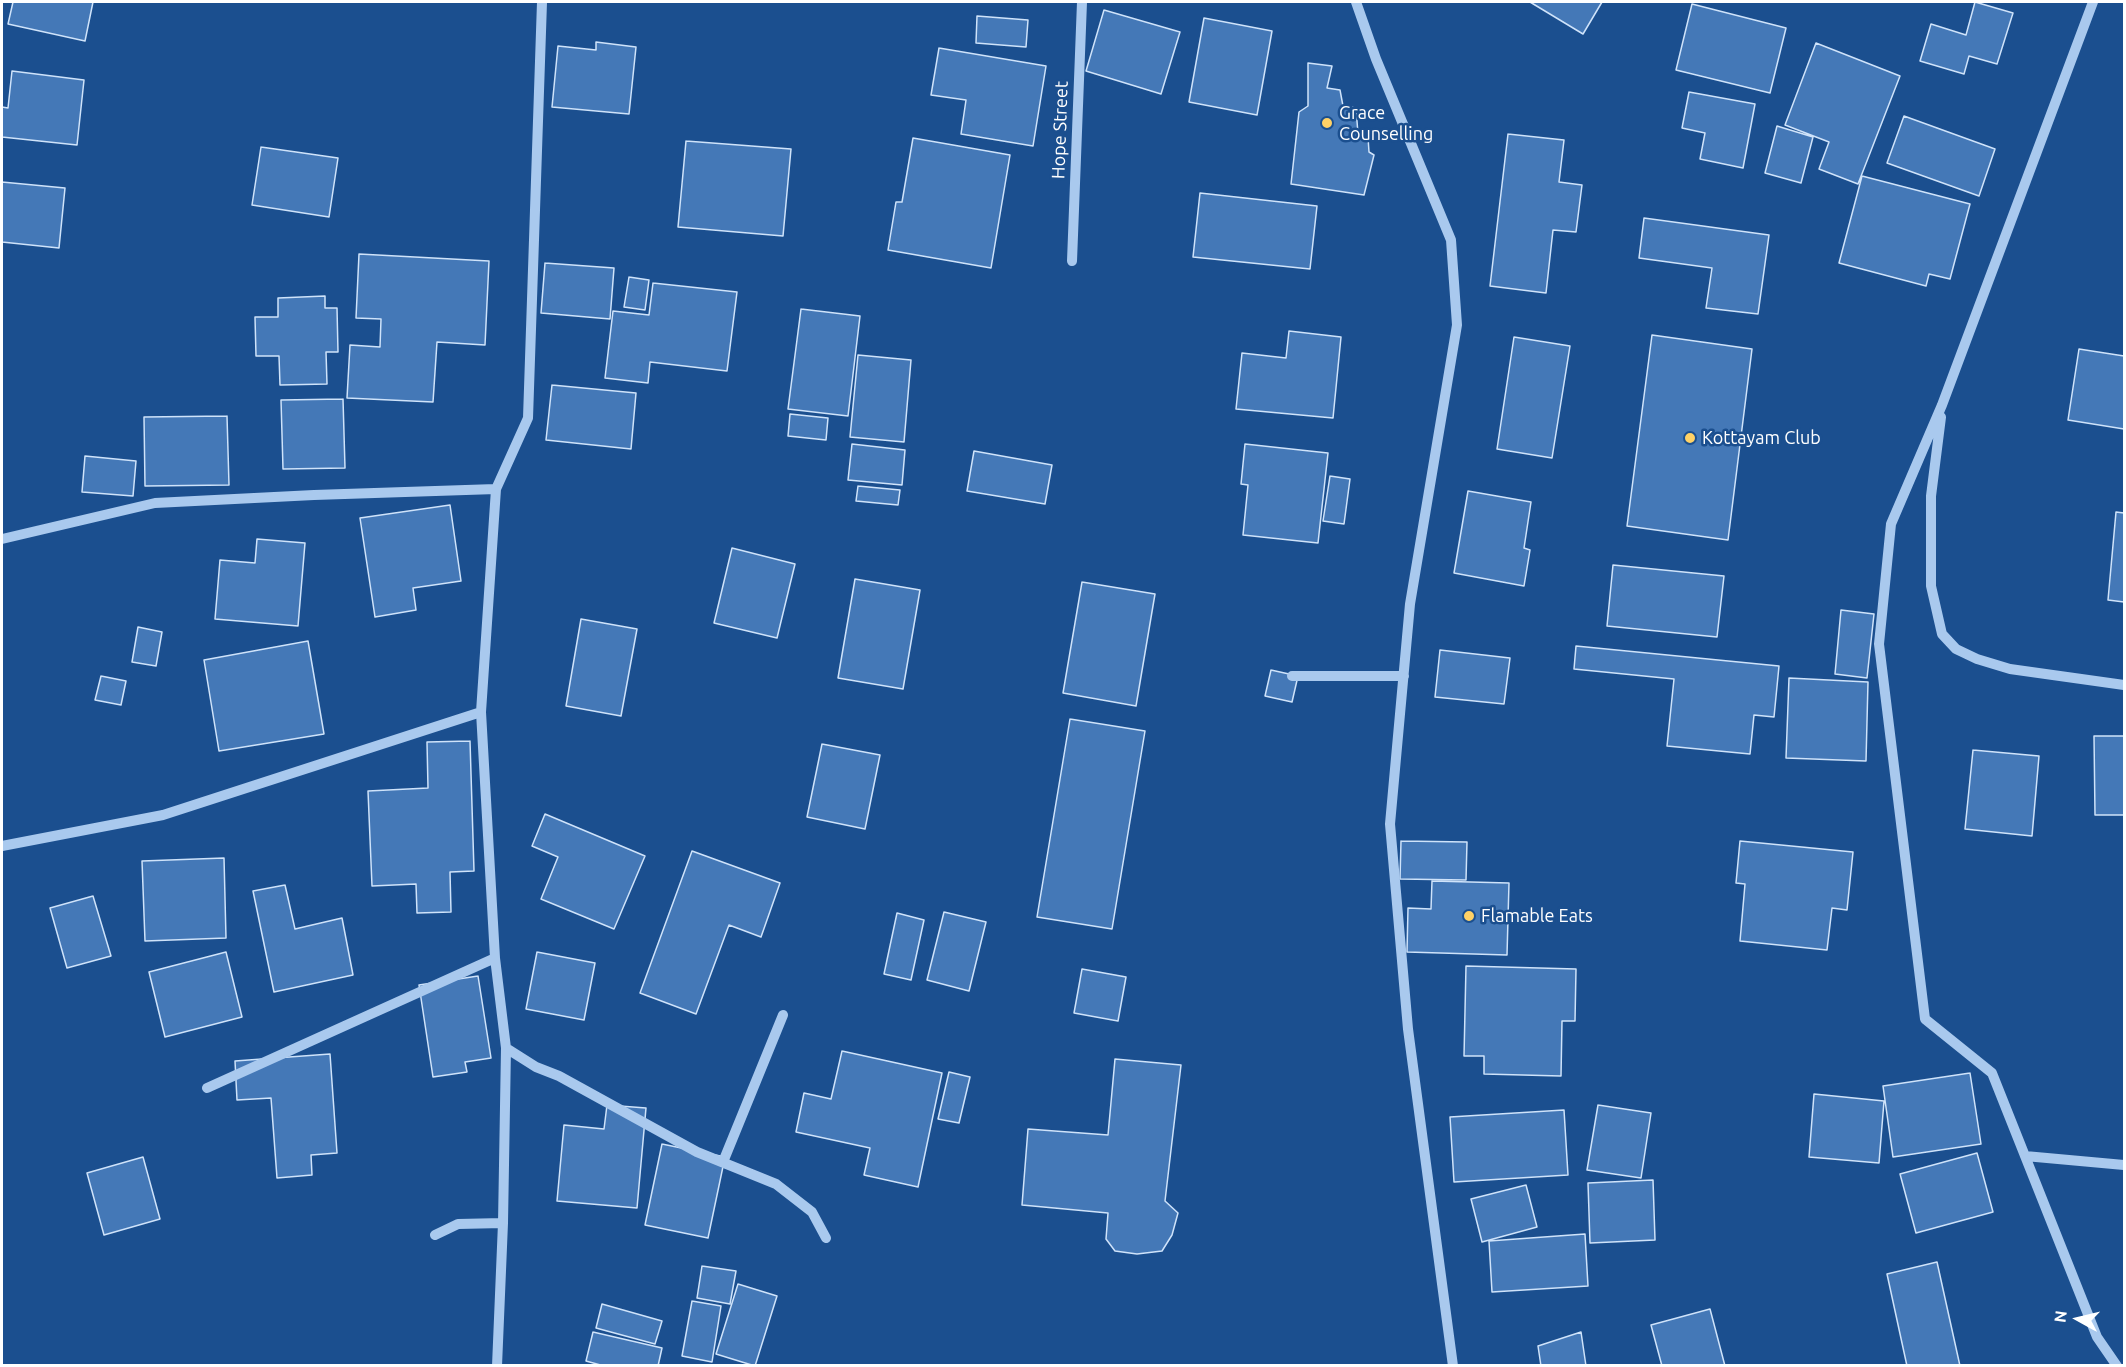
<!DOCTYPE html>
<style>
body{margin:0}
#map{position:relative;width:2126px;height:1367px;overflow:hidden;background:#1b4f8f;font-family:Ubuntu,sans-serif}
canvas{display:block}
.frame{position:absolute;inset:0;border:3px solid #fff;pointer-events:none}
.north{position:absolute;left:2048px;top:1289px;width:60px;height:60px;-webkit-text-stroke:4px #1b4f8f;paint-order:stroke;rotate:278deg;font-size:16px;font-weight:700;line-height:24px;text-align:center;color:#fff}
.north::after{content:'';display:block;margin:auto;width:21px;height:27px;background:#fff;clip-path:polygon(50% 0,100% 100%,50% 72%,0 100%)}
</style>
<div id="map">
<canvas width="2126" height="1367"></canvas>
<div class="frame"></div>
<div class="north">N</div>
</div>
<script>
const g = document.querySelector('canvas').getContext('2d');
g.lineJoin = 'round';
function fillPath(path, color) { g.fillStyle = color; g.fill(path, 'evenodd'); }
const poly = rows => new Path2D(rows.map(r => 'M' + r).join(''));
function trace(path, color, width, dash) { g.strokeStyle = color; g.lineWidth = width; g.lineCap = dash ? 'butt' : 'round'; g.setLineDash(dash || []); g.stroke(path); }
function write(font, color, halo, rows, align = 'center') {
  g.font = font + ' Ubuntu,sans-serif'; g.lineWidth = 5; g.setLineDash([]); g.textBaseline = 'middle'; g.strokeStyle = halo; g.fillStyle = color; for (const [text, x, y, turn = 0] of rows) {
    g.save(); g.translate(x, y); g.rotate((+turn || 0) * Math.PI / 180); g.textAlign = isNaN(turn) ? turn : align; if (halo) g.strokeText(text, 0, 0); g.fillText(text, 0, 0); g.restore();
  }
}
const building = poly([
 [13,2,93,2,85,41,8,24,13,2],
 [1530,2,1602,2,1583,34,1530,2],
 [1975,2,2013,13,1997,64,1969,56,1964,74,1920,61,1931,24,1966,35,1975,2],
 [1692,4,1786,28,1770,93,1676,70,1692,4],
 [1104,10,1180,32,1161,94,1086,71,1104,10],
 [977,16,1028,20,1026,47,976,43,977,16],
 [1204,18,1272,31,1257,115,1189,102,1204,18],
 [596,42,636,47,629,114,552,107,558,46,596,50,596,42],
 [1816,43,1900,76,1858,184,1819,169,1829,142,1785,125,1816,43],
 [939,48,1046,66,1033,146,961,134,966,100,931,95,939,48],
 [1308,63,1332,66,1327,88,1340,90,1343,106,1356,108,1358,134,1368,137,1369,152,1374,155,1364,195,1291,184,1299,112,1308,106,1308,63],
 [12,71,84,80,77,145,2,137,2,107,8,108,12,71],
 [1689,92,1755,104,1743,168,1700,159,1705,133,1682,128,1689,92],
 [1904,116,1995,149,1979,196,1887,163,1904,116],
 [1777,126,1813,137,1801,183,1765,173,1777,126],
 [1508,134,1564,140,1559,182,1582,185,1576,232,1553,230,1546,293,1490,286,1508,134],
 [913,138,1010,155,991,268,888,250,896,202,902,202,913,138],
 [686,141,791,149,783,236,678,227,686,141],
 [261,147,338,158,329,217,252,205,261,147],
 [1862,176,1970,204,1950,279,1929,274,1926,286,1839,263,1862,176],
 [2,182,65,188,59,248,2,242,2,182],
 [1200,193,1317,206,1310,269,1193,257,1200,193],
 [1644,218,1769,235,1758,314,1706,308,1712,268,1639,258,1644,218],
 [359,254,489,261,485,345,437,342,433,402,347,398,350,345,380,347,381,319,356,318,359,254],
 [545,263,614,268,610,319,541,313,545,263],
 [629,277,649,280,645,310,624,307,629,277],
 [653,283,737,292,727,371,650,362,648,383,605,378,613,311,649,315,653,283],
 [325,296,325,308,337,308,338,352,326,352,327,384,280,385,279,356,256,356,255,317,278,317,278,298,325,296],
 [801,309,860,316,848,416,788,409,801,309],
 [1289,331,1341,337,1333,418,1236,409,1242,353,1286,358,1289,331],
 [1652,335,1752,349,1728,540,1627,526,1652,335],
 [1514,337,1570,346,1552,458,1497,449,1514,337],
 [2079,349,2124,356,2124,429,2068,420,2079,349],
 [858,355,911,360,904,442,850,437,858,355],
 [552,385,636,393,631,449,546,440,552,385],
 [343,399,345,468,283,469,281,400,343,399],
 [790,414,828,418,826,440,788,436,790,414],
 [227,416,229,485,145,486,144,417,227,416],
 [852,444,905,450,902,485,848,480,852,444],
 [1245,444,1328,453,1318,543,1243,535,1248,485,1241,484,1245,444],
 [974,451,1052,465,1045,504,967,491,974,451],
 [85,456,136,461,133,496,82,492,85,456],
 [1330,476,1350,479,1344,524,1323,521,1330,476],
 [858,486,900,490,898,505,856,501,858,486],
 [1468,491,1531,502,1524,548,1530,550,1524,586,1454,573,1468,491],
 [450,505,461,581,413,588,416,610,375,617,360,518,450,505],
 [2116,512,2124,513,2124,602,2108,600,2116,512],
 [257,539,305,543,298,626,215,619,220,560,255,563,257,539],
 [732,548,795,564,777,638,714,623,732,548],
 [1613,565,1724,576,1717,637,1607,626,1613,565],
 [855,579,920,590,903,689,838,678,855,579],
 [1082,582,1155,594,1136,706,1063,693,1082,582],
 [1841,610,1874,614,1867,678,1835,674,1841,610],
 [581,619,637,629,621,716,566,706,581,619],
 [138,627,162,632,156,666,132,662,138,627],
 [308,641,324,734,219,751,204,660,308,641],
 [1576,646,1779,666,1774,717,1754,715,1750,754,1667,746,1674,679,1574,669,1576,646],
 [1440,650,1510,658,1504,704,1435,697,1440,650],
 [1271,670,1298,676,1292,702,1265,696,1271,670],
 [101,676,126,681,121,705,95,700,101,676],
 [1789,678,1868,682,1866,761,1786,758,1789,678],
 [1070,719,1145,731,1112,929,1037,917,1070,719],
 [2094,736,2124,736,2124,815,2095,815,2094,736],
 [470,741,474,871,450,872,451,912,417,913,416,884,372,886,368,791,428,788,427,742,470,741],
 [822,744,880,755,865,829,807,817,822,744],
 [1973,750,2039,756,2032,836,1965,829,1973,750],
 [545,814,645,856,614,929,541,899,558,857,532,846,545,814],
 [1401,841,1467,842,1466,880,1400,879,1401,841],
 [1740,841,1853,852,1847,910,1832,908,1827,950,1740,941,1745,884,1736,883,1740,841],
 [692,851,780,883,761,937,729,925,696,1014,640,993,692,851],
 [224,858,226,938,145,941,142,861,224,858],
 [1432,881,1509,883,1507,955,1407,952,1408,908,1431,909,1432,881],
 [285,885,295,929,342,918,353,975,274,992,253,891,285,885],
 [93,896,111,956,67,968,50,908,93,896],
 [944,912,986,922,969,991,927,980,944,912],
 [897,913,924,920,911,980,884,974,897,913],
 [226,952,242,1017,165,1037,149,972,226,952],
 [537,952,595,963,584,1020,526,1009,537,952],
 [1466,966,1576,969,1575,1021,1562,1021,1561,1076,1484,1074,1484,1056,1464,1056,1466,966],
 [1082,969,1126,977,1118,1021,1074,1013,1082,969],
 [478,976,491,1058,465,1062,467,1072,433,1077,419,985,478,976],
 [842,1051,942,1073,918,1187,864,1175,870,1148,796,1132,804,1093,831,1099,842,1051],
 [330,1054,337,1153,311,1155,312,1175,277,1178,271,1098,237,1100,235,1061,330,1054],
 [1115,1059,1181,1065,1165,1201,1178,1213,1172,1235,1162,1251,1137,1254,1115,1251,1106,1239,1108,1213,1022,1205,1028,1129,1108,1135,1115,1059],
 [949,1072,970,1077,959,1123,938,1119,949,1072],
 [1970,1073,1981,1144,1893,1157,1883,1086,1970,1073],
 [1814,1094,1884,1101,1879,1163,1809,1157,1814,1094],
 [607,1105,646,1108,637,1208,557,1201,564,1125,604,1129,607,1105],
 [1598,1105,1651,1113,1641,1178,1587,1170,1598,1105],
 [1564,1110,1568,1175,1454,1182,1450,1117,1564,1110],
 [662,1144,725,1157,708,1238,645,1225,662,1144],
 [1977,1153,1993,1212,1916,1233,1900,1174,1977,1153],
 [143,1157,160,1219,104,1235,87,1173,143,1157],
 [1653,1180,1655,1240,1590,1243,1588,1183,1653,1180],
 [1526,1185,1537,1227,1482,1242,1471,1199,1526,1185],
 [1585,1234,1588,1286,1492,1292,1489,1241,1585,1234],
 [1937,1262,1960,1366,1907,1366,1887,1274,1937,1262],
 [702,1266,736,1271,730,1304,697,1298,702,1266],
 [738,1284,777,1296,755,1366,716,1354,738,1284],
 [692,1301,721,1306,712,1362,682,1356,692,1301],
 [602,1304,662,1321,655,1344,596,1328,602,1304],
 [1710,1309,1725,1366,1662,1366,1651,1325,1710,1309],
 [593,1332,662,1348,658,1366,604,1366,586,1361,593,1332],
 [1581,1332,1586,1366,1541,1366,1538,1346,1581,1332]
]);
const minor = poly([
 [1356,2,1376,59,1451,240,1457,325,1410,604,1390,824,1408,1029,1453,1366],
 [2093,2,1942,405,1891,524,1879,644,1925,1019,1992,1073,2097,1337,2117,1366],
 [1072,261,1082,2],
 [1941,417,1931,496,1931,586,1942,634,1956,649,1977,659,2010,669,2124,685],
 [2,539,155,503,314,495,496,489],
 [1292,676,1404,676],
 [2,846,163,815,481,712],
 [506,1048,536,1067,559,1076,697,1152,776,1184,812,1212,826,1238],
 [207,1088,495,958],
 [2025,1156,2124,1165],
 [723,1162,783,1015],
 [435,1235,458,1224,503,1223],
 [497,1366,503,1223,506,1048,495,958,481,712,496,489,528,418,542,2]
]);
const markers = [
 [1327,123,6,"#ffd166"],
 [1690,438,6,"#ffd166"],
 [1469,916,6,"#ffd166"]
];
const poiNames = [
 ["Grace",1339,113],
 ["Counselling",1339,134],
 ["Kottayam Club",1702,438],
 ["Flamable Eats",1481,916]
];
const streetNames = [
 ["Hope Street",1060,130,-88]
];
fillPath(building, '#4478b7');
trace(building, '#cfe3fa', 1.5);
trace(minor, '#a9c9ee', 10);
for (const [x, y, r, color] of markers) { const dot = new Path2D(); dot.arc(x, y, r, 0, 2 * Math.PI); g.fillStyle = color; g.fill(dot); trace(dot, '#1b4f8f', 2); }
write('18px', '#fff', '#1b4f8f', poiNames, 'left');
write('18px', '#fff', '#1b4f8f', streetNames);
</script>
